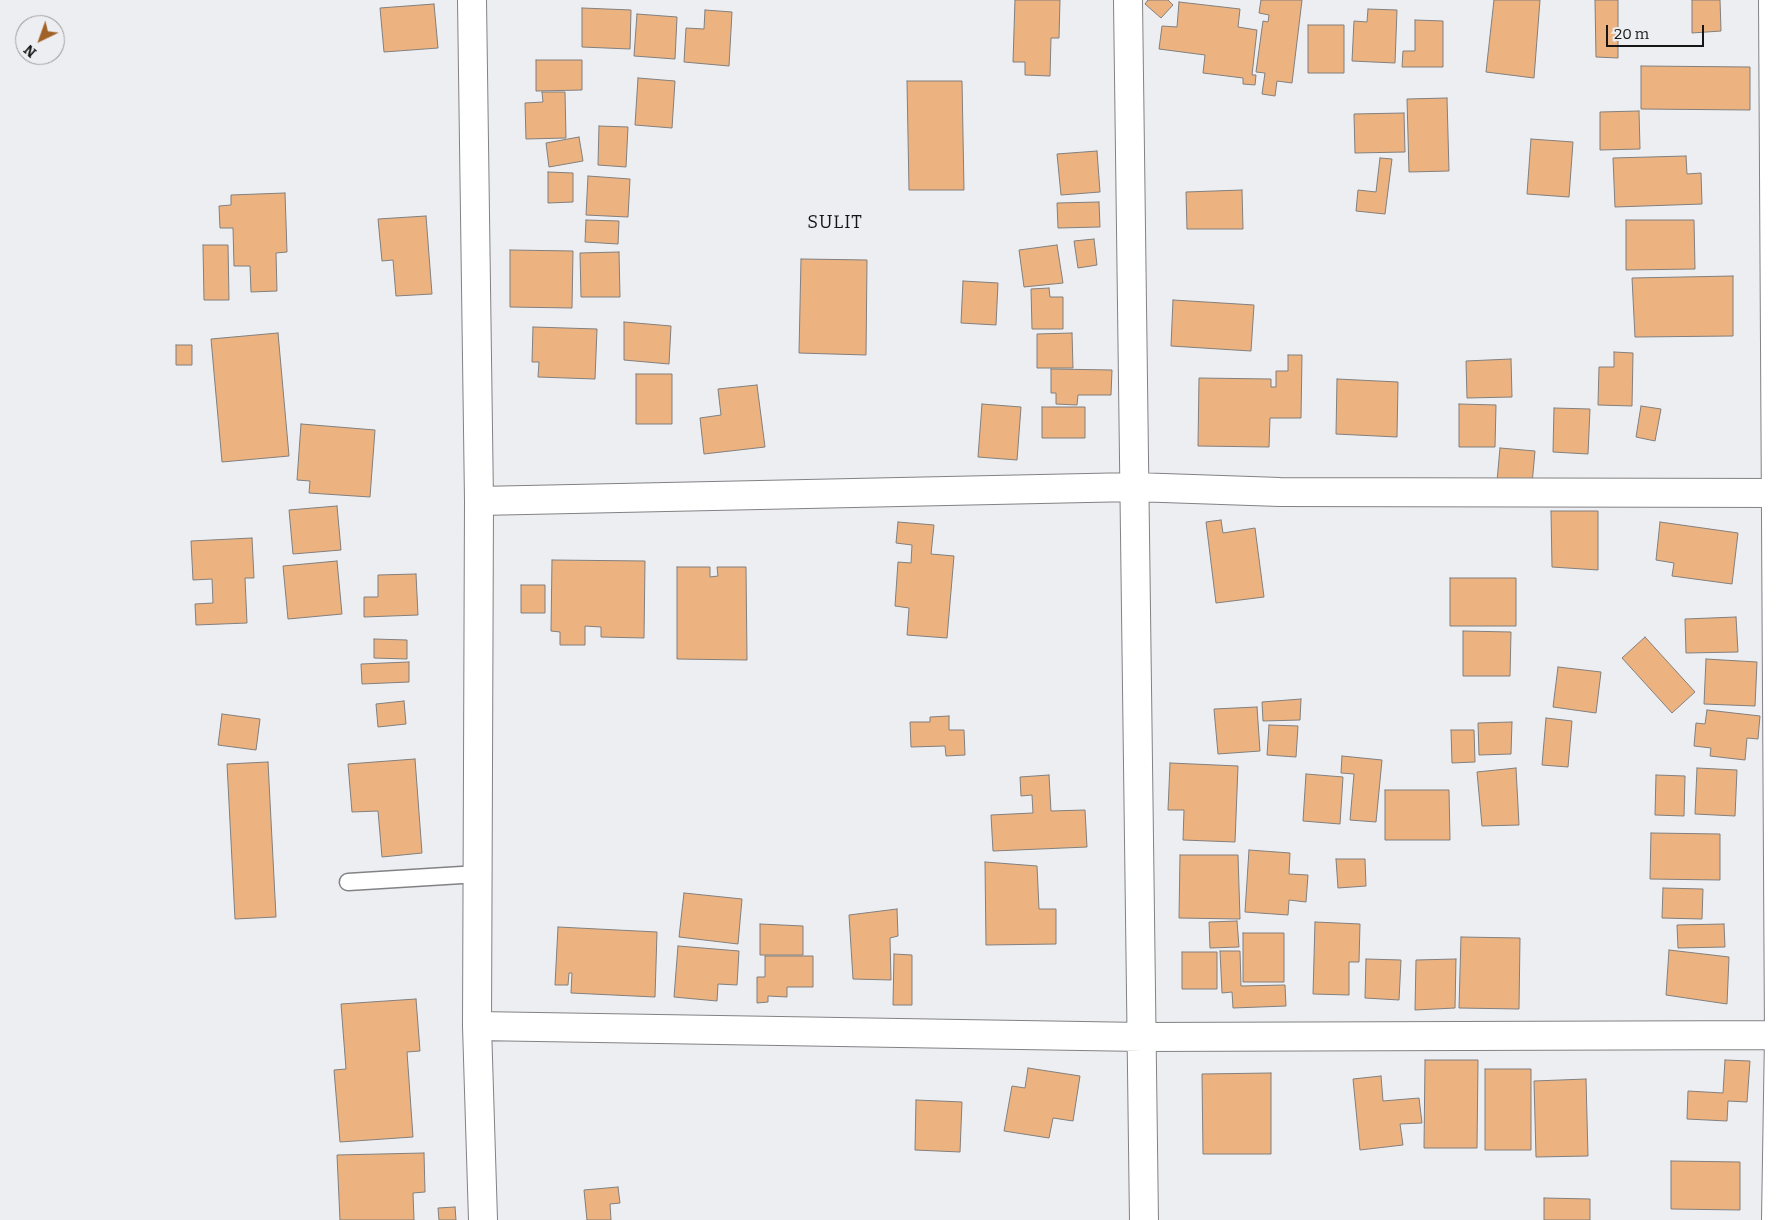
<!DOCTYPE html>
<style>
body{margin:0}
#map{position:relative;width:1784px;height:1220px;overflow:hidden;background:#edeef1;font-family:Bitter,serif}
canvas{display:block}
.north{position:absolute;left:15px;top:15px;width:50px;height:50px;box-sizing:border-box;background:#edeef1;border:1px solid #97989a;border-radius:50%;rotate:222deg;font-size:14px;font-weight:700;line-height:20px;text-align:center;color:#161617}
.north::after{content:'';display:block;margin:auto;width:18px;height:22px;background:#a16229;clip-path:polygon(50% 0,100% 100%,50% 72%,0 100%)}
.scale{position:absolute;left:1606px;top:25px;width:98px;height:22px;box-sizing:border-box;border:2px solid #161617;border-top:0;padding-left:6px;font-size:15px;line-height:18px;white-space:nowrap;color:#161617;-webkit-text-stroke:4px #edeef1;paint-order:stroke}
</style>
<div id="map">
<canvas width="1784" height="1220"></canvas>
<div class="north">N</div>
<div class="scale">20 m</div>
</div>
<script>
const g = document.querySelector('canvas').getContext('2d');
g.lineJoin = 'round';
function fillPath(path, color) { g.fillStyle = color; g.fill(path, 'evenodd'); }
const poly = rows => new Path2D(rows.map(r => 'M' + r).join(''));
function trace(path, color, width, dash) { g.strokeStyle = color; g.lineWidth = width; g.lineCap = dash ? 'butt' : 'round'; g.setLineDash(dash || []); g.stroke(path); }
function write(font, color, halo, rows, align = 'center') {
  g.font = font + ' Bitter,serif'; g.lineWidth = 4; g.setLineDash([]); g.textBaseline = 'middle'; g.strokeStyle = halo; g.fillStyle = color; for (const [text, x, y, turn = 0] of rows) {
    g.save(); g.translate(x, y); g.rotate((+turn || 0) * Math.PI / 180); g.textAlign = isNaN(turn) ? turn : align; if (halo) g.strokeText(text, 0, 0); g.fillText(text, 0, 0); g.restore();
  }
}
const building = poly([
 [1015,0,1060,0,1059,38,1051,38,1050,76,1025,75,1025,62,1013,62,1015,0],
 [1148,0,1168,0,1173,5,1161,18,1145,4,1148,0],
 [1261,0,1302,0,1292,83,1277,81,1275,96,1262,94,1265,73,1256,72,1263,21,1268,22,1269,15,1259,13,1261,0],
 [1494,0,1540,0,1534,78,1486,72,1494,0],
 [1595,0,1618,0,1618,58,1596,57,1595,0],
 [1692,0,1720,0,1721,31,1692,33,1692,0],
 [1179,2,1240,9,1238,27,1257,30,1252,75,1256,75,1255,85,1243,84,1243,78,1203,73,1205,55,1159,49,1162,26,1177,27,1179,2],
 [434,4,438,48,384,52,380,8,434,4],
 [582,8,631,10,630,49,582,47,582,8],
 [1368,9,1397,10,1395,63,1352,61,1354,21,1367,22,1368,9],
 [705,10,732,12,729,66,684,62,686,28,704,29,705,10],
 [637,14,677,17,675,59,634,56,637,14],
 [1415,20,1443,21,1443,67,1402,67,1403,51,1415,51,1415,20],
 [1308,25,1344,25,1344,73,1308,73,1308,25],
 [536,60,582,60,582,90,536,91,536,60],
 [1641,66,1750,67,1750,110,1641,109,1641,66],
 [638,78,675,81,672,128,635,125,638,78],
 [907,81,962,81,964,190,909,190,907,81],
 [542,92,565,92,566,138,526,139,525,103,543,102,542,92],
 [1447,98,1449,171,1409,172,1407,99,1447,98],
 [1639,111,1640,149,1600,150,1600,112,1639,111],
 [1404,113,1405,152,1355,153,1354,114,1404,113],
 [599,126,628,127,626,167,598,165,599,126],
 [579,137,583,161,549,167,546,143,579,137],
 [1531,139,1573,142,1569,197,1527,194,1531,139],
 [1097,151,1100,192,1061,195,1057,154,1097,151],
 [1686,156,1687,174,1701,173,1702,204,1615,207,1613,158,1686,156],
 [1380,158,1392,159,1385,214,1356,211,1358,190,1376,192,1380,158],
 [548,172,573,173,573,202,548,203,548,172],
 [588,176,630,179,628,217,586,215,588,176],
 [1242,190,1243,229,1187,229,1186,192,1242,190],
 [285,193,287,252,276,253,277,291,251,292,250,266,234,266,233,228,220,228,219,206,231,205,231,195,285,193],
 [1099,202,1100,227,1058,228,1057,203,1099,202],
 [426,216,432,294,396,296,393,260,382,261,378,219,426,216],
 [586,220,619,221,618,244,585,242,586,220],
 [1626,220,1694,220,1695,269,1626,270,1626,220],
 [1094,239,1097,265,1078,268,1074,241,1094,239],
 [203,245,228,245,229,300,204,300,203,245],
 [1057,245,1063,283,1024,287,1019,250,1057,245],
 [510,250,573,251,572,308,510,307,510,250],
 [619,252,620,297,581,297,580,253,619,252],
 [801,259,867,260,866,355,799,353,801,259],
 [1733,276,1733,336,1635,337,1632,278,1733,276],
 [963,281,998,283,996,325,961,323,963,281],
 [1049,288,1050,297,1063,297,1063,329,1032,329,1031,289,1049,288],
 [1173,300,1254,305,1251,351,1171,346,1173,300],
 [624,322,671,326,669,364,624,360,624,322],
 [533,327,597,329,595,379,538,377,539,362,532,362,533,327],
 [278,333,289,456,222,462,211,339,278,333],
 [1072,333,1073,368,1037,368,1037,334,1072,333],
 [176,345,192,345,192,365,176,365,176,345],
 [1614,352,1633,353,1632,406,1598,405,1599,367,1614,367,1614,352],
 [1288,355,1302,355,1301,418,1270,418,1269,447,1198,446,1199,378,1271,379,1271,387,1276,387,1276,371,1288,371,1288,355],
 [1511,359,1512,397,1467,398,1466,361,1511,359],
 [1051,369,1112,370,1111,395,1078,395,1077,405,1056,404,1056,393,1051,393,1051,369],
 [636,374,672,374,672,424,636,424,636,374],
 [1337,379,1398,382,1397,437,1336,434,1337,379],
 [757,385,765,447,704,454,700,418,721,415,718,389,757,385],
 [982,404,1021,407,1017,460,978,457,982,404],
 [1459,404,1496,405,1495,447,1459,447,1459,404],
 [1641,406,1661,409,1655,441,1636,437,1641,406],
 [1042,407,1085,407,1085,438,1042,438,1042,407],
 [1554,408,1590,409,1588,454,1553,452,1554,408],
 [301,424,375,430,370,497,309,493,310,481,297,480,301,424],
 [1500,448,1535,451,1532,484,1497,481,1500,448],
 [337,506,341,550,293,554,289,510,337,506],
 [1551,511,1598,511,1598,570,1552,567,1551,511],
 [1221,520,1223,533,1255,528,1264,597,1216,603,1206,522,1221,520],
 [898,522,934,525,931,554,954,556,947,638,907,635,909,608,895,606,898,562,911,563,912,545,896,543,898,522],
 [1660,522,1738,533,1732,584,1672,576,1674,563,1656,560,1660,522],
 [252,538,254,578,245,578,247,623,196,625,195,604,213,603,212,579,193,580,191,541,252,538],
 [552,560,645,561,644,638,601,637,601,627,585,626,585,645,560,645,560,632,551,631,552,560],
 [337,561,342,614,288,619,283,566,337,561],
 [677,567,710,567,710,577,718,576,717,567,746,567,747,660,677,659,677,567],
 [416,574,418,615,364,617,364,597,378,597,378,575,416,574],
 [1450,578,1516,578,1516,626,1450,626,1450,578],
 [521,585,545,585,545,613,521,613,521,585],
 [1736,617,1738,652,1686,653,1685,619,1736,617],
 [1463,631,1511,632,1510,676,1463,676,1463,631],
 [1645,637,1695,692,1672,713,1622,658,1645,637],
 [374,639,407,640,407,659,374,658,374,639],
 [1706,659,1757,662,1755,706,1704,704,1706,659],
 [409,662,409,682,362,684,361,664,409,662],
 [1558,667,1601,672,1596,713,1553,707,1558,667],
 [1301,699,1300,720,1263,721,1262,702,1301,699],
 [404,701,406,724,378,727,376,704,404,701],
 [1257,707,1260,751,1218,754,1214,709,1257,707],
 [1707,710,1760,716,1758,739,1747,738,1745,760,1710,756,1711,748,1694,746,1696,723,1705,724,1707,710],
 [222,714,260,719,256,750,218,745,222,714],
 [949,716,949,730,964,730,965,755,946,756,945,746,911,747,910,722,930,722,930,717,949,716],
 [1546,718,1572,721,1568,767,1542,765,1546,718],
 [1512,722,1511,754,1479,755,1478,723,1512,722],
 [1269,725,1298,726,1296,757,1267,755,1269,725],
 [1451,730,1474,730,1475,762,1452,763,1451,730],
 [1342,756,1382,760,1376,822,1350,820,1354,774,1341,773,1342,756],
 [415,759,422,853,382,857,378,811,352,812,348,764,415,759],
 [268,762,276,917,235,919,227,764,268,762],
 [1170,763,1238,766,1235,842,1183,840,1184,810,1168,810,1170,763],
 [1516,768,1519,825,1482,826,1477,772,1516,768],
 [1697,768,1737,770,1735,816,1695,814,1697,768],
 [1306,774,1343,777,1340,824,1303,821,1306,774],
 [1049,775,1051,811,1085,810,1087,847,993,851,991,815,1033,813,1032,795,1021,796,1020,777,1049,775],
 [1656,775,1685,776,1684,816,1655,815,1656,775],
 [1385,790,1449,790,1450,840,1385,840,1385,790],
 [1651,833,1720,834,1720,880,1650,879,1651,833],
 [1249,850,1290,853,1289,874,1308,875,1306,902,1289,900,1288,915,1245,912,1249,850],
 [1180,855,1238,855,1240,919,1179,918,1180,855],
 [1336,859,1365,859,1366,886,1338,888,1336,859],
 [985,862,1037,866,1039,909,1056,909,1056,944,986,945,985,862],
 [1663,888,1703,889,1702,919,1662,918,1663,888],
 [684,893,742,899,738,944,679,937,684,893],
 [897,909,898,936,890,938,891,980,853,979,849,915,897,909],
 [1237,921,1239,947,1210,948,1209,922,1237,921],
 [1315,922,1360,924,1359,962,1349,962,1349,995,1313,994,1315,922],
 [760,924,803,926,803,955,760,955,760,924],
 [1724,924,1725,947,1678,948,1677,925,1724,924],
 [558,927,657,932,655,997,571,993,572,973,569,973,568,985,555,985,558,927],
 [1243,933,1284,933,1284,982,1243,982,1243,933],
 [1461,937,1520,938,1519,1009,1459,1008,1461,937],
 [678,946,739,951,737,985,718,984,717,1001,674,997,678,946],
 [1669,950,1729,957,1727,1004,1666,995,1669,950],
 [1220,951,1240,951,1241,986,1285,985,1286,1006,1233,1008,1232,992,1222,993,1220,951],
 [1182,952,1217,952,1217,989,1182,989,1182,952],
 [894,954,912,955,912,1005,893,1005,894,954],
 [765,956,813,956,813,987,787,987,787,997,768,996,768,1002,757,1003,757,977,765,977,765,956],
 [1366,959,1401,960,1399,1000,1365,998,1366,959],
 [1456,959,1455,1008,1415,1010,1416,960,1456,959],
 [416,999,420,1051,407,1052,413,1137,340,1142,334,1070,346,1069,341,1004,416,999],
 [1425,1060,1478,1060,1477,1148,1424,1148,1425,1060],
 [1725,1060,1750,1061,1747,1102,1728,1101,1727,1121,1687,1119,1688,1091,1723,1093,1725,1060],
 [1028,1068,1080,1076,1073,1121,1053,1118,1049,1138,1004,1131,1012,1086,1025,1088,1028,1068],
 [1485,1069,1531,1069,1531,1150,1485,1150,1485,1069],
 [1271,1073,1271,1154,1203,1154,1202,1074,1271,1073],
 [1381,1076,1383,1101,1419,1098,1422,1123,1400,1124,1403,1145,1360,1150,1353,1079,1381,1076],
 [1586,1079,1588,1156,1536,1157,1534,1081,1586,1079],
 [916,1100,962,1102,960,1152,915,1150,916,1100],
 [424,1153,425,1192,413,1193,414,1220,340,1220,337,1155,424,1153],
 [1671,1161,1740,1162,1740,1210,1671,1209,1671,1161],
 [618,1187,620,1203,610,1204,611,1220,587,1220,584,1190,618,1187],
 [1544,1198,1590,1199,1590,1220,1544,1220,1544,1198],
 [455,1207,456,1220,439,1220,438,1208,455,1207]
]);
const lane = poly([
 [348,882,478,874]
]);
const street = poly([
 [472,0,479,501,477,1026,483,1220],
 [1128,0,1144,1220],
 [1773,0,1779,1035,1776,1220],
 [479,501,1134,487,1280,492,1784,493],
 [477,1026,1142,1037,1784,1035]
]);
const quarterNames = [
 ["SULIT",835,223]
];
fillPath(building, '#ecb381');
trace(building, '#827f7d', 1);
trace(lane, '#828285', 19);
trace(street, '#828285', 30);
trace(lane, '#fff', 16);
trace(street, '#fff', 28);
g.letterSpacing = '1px';
write('18px', '#161617', '#edeef1', quarterNames);
g.letterSpacing = '0px';
</script>
